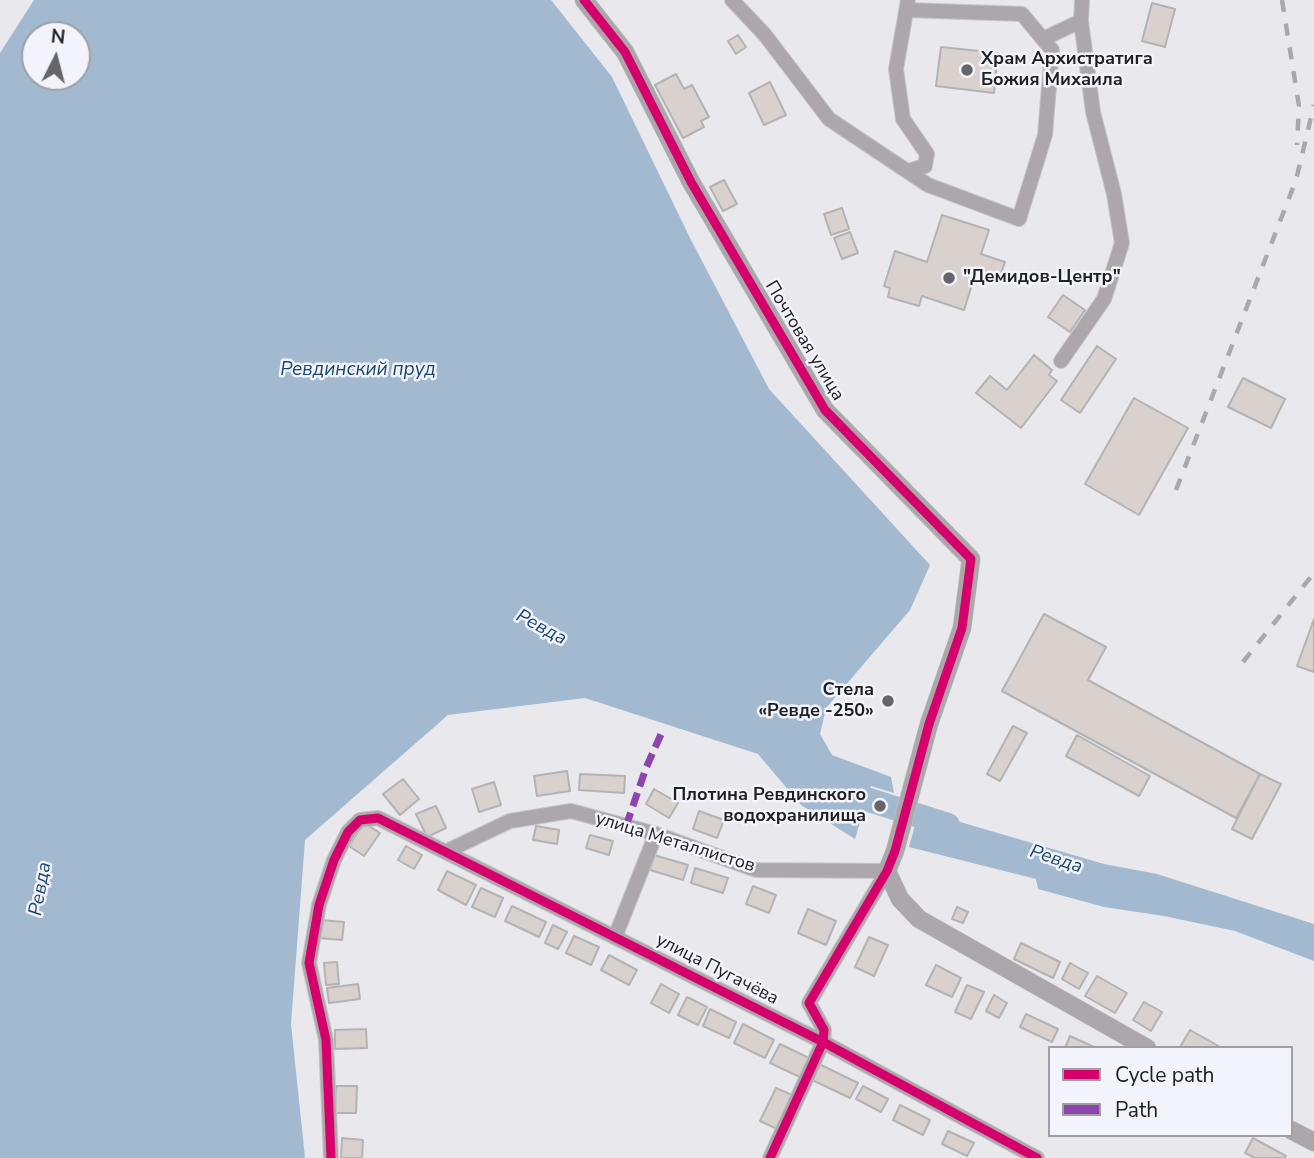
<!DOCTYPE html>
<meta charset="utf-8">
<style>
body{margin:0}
#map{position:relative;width:1314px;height:1158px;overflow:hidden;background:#e8e8ed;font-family:"Nunito Sans",sans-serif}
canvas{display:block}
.legend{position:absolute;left:1048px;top:1046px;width:245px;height:91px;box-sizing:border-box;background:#f3f3fc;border:2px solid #9f9fa5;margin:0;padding:9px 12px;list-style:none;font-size:21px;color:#202023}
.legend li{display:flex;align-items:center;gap:14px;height:35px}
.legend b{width:35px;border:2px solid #9f9fa5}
.north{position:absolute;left:21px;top:21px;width:70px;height:70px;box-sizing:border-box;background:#f3f3fc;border:2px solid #9f9fa5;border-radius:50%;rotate:6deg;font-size:19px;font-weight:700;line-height:28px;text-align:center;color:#202023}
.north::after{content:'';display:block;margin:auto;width:24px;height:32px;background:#66666a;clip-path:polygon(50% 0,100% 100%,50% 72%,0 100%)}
</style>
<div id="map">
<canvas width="1314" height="1158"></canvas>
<ul class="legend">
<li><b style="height:9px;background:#d6006c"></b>Cycle path</li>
<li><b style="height:9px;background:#8e44ad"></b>Path</li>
</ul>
<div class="north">N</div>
</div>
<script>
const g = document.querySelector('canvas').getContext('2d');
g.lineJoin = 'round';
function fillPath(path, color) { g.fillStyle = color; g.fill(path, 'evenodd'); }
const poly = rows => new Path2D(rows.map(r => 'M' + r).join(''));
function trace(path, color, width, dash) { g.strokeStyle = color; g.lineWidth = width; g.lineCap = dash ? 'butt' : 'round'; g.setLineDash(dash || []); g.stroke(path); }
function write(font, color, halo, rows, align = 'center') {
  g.font = font + ' "Nunito Sans",sans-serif'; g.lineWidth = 5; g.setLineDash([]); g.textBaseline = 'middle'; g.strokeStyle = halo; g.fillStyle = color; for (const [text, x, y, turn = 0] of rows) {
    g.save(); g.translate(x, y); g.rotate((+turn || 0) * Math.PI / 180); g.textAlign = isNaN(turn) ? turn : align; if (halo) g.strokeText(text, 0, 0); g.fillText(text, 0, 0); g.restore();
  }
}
const water = poly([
 [34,0,551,0,612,77,690,238,769,389,930,565,910,610,826,708,820,734,832,755,891,777,894,793,871,786,855,839,801,805,758,754,585,698,448,715,305,840,291,1024,305,1158,0,1158,0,53],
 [35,35,77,35,77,77,35,77],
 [919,810,1104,864,1157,874,1314,924,1314,961,1235,931,1164,916,1104,907,1038,889,1036,879,909,847]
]);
const river = poly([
 [838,785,866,799,948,825]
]);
const building = poly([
 [1152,3,1175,9,1165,47,1142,41,1152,3],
 [738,35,746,47,736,54,728,41,738,35],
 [941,47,998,53,994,93,936,86,941,47],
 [676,74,684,89,692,85,709,117,701,121,704,127,683,138,655,85,676,74],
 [770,82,786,115,764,125,749,93,770,82],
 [724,180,737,204,723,211,710,187,724,180],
 [842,208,849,229,831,235,824,214,842,208],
 [942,215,989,230,981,254,1005,262,999,279,976,272,964,310,922,296,919,306,888,297,890,288,884,286,895,251,927,262,942,215],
 [850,232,858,253,842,259,834,238,850,232],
 [1063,295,1085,310,1070,332,1048,317,1063,295],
 [1097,346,1116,359,1080,413,1061,400,1097,346],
 [1034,355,1052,370,1049,375,1057,381,1021,428,976,393,990,376,1007,390,1034,355],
 [1243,378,1285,399,1271,428,1228,407,1243,378],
 [1134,398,1188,428,1139,515,1085,484,1134,398],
 [1044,614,1106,647,1088,680,1260,774,1236,818,1002,691,1044,614],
 [1314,619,1314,672,1297,666,1314,619],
 [1013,726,1027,733,1000,781,987,774,1013,726],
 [1077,735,1150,776,1139,796,1066,756,1077,735],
 [567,771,570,791,537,796,534,776,567,771],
 [580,774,625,776,624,793,579,790,580,774],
 [1260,774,1281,784,1252,839,1232,829,1260,774],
 [403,779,419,799,400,815,383,794,403,779],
 [494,782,501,805,479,812,472,789,494,782],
 [654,789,678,803,669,818,646,804,654,789],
 [436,806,446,828,427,837,416,814,436,806],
 [699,811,724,820,717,838,693,829,699,811],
 [364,823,380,833,364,856,349,846,364,823],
 [536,826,559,830,557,844,533,840,536,826],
 [590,835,613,841,609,855,586,848,590,835],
 [406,846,422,855,414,869,398,860,406,846],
 [654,855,688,865,683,880,650,870,654,855],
 [695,868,728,878,723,893,691,883,695,868],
 [447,871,476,885,466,905,438,890,447,871],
 [753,886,776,895,769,913,746,904,753,886],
 [481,888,503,898,495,917,472,907,481,888],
 [512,906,546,922,539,937,505,921,512,906],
 [957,907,968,912,963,923,952,919,957,907],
 [808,909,836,921,826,945,798,933,808,909],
 [321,920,344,922,342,940,319,938,321,920],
 [553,925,567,932,558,949,545,943,553,925],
 [574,936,599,947,591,965,566,953,574,936],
 [869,937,888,945,874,976,855,967,869,937],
 [1021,943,1060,962,1053,978,1014,959,1021,943],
 [609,955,637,970,629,985,601,970,609,955],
 [337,962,339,984,326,985,324,963,337,962],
 [1070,963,1088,973,1079,989,1062,979,1070,963],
 [936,965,961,978,952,997,926,985,936,965],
 [1097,976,1127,993,1115,1013,1085,996,1097,976],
 [358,984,360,999,329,1003,327,988,358,984],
 [661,984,679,994,669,1013,651,1003,661,984],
 [967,985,984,992,971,1019,955,1012,967,985],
 [994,995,1007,1003,999,1018,986,1011,994,995],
 [687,997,707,1007,698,1025,678,1015,687,997],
 [1144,1002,1162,1012,1151,1031,1133,1020,1144,1002],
 [710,1009,736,1022,729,1038,703,1026,710,1009],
 [1026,1014,1058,1029,1052,1042,1020,1027,1026,1014],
 [743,1024,774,1040,765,1058,734,1043,743,1024],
 [366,1029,367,1048,335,1049,335,1030,366,1029],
 [1190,1030,1222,1048,1180,1047,1190,1030],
 [1070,1036,1096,1048,1065,1048,1070,1036],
 [780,1044,809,1058,800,1077,770,1063,780,1044],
 [819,1064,858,1083,850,1098,812,1080,819,1064],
 [336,1086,357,1086,356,1113,335,1113,336,1086],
 [863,1086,888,1099,881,1112,856,1099,863,1086],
 [776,1088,792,1095,777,1129,760,1121,776,1088],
 [900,1105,930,1120,923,1135,893,1120,900,1105],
 [948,1131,974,1143,967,1156,942,1144,948,1131],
 [342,1138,363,1140,362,1158,341,1158,342,1138],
 [1253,1138,1286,1156,1284,1158,1255,1158,1245,1153,1253,1138]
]);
const minor = poly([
 [732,0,765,35,829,119,928,185,1019,219,1045,135,1052,50,1022,14,908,10],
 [1043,39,1081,21],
 [908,171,925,166,927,154,903,119,896,69,908,0],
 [1061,361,1104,299,1122,243,1114,194,1093,112,1081,21,1082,0],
 [445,852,510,821,571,811,656,834,756,870,887,871,809,1003,824,1030,823,1042,770,1158],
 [615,937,656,834],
 [331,1158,326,1040,309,963,319,905,334,860,348,832,360,820,378,818,823,1042,1037,1158]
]);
const tertiary = poly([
 [584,0,625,52,691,182,825,410,971,559,962,628,929,724,895,851,887,871,900,899,919,919,1147,1048],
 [1291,1130,1314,1142]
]);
const rail = poly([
 [1282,0,1299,106,1297,145],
 [1176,490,1296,180,1314,105],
 [1243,662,1314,573]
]);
const quiet = poly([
 [626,826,646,768,662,732]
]);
const cycleway = poly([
 [584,0,625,52,691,182,825,410,971,559,962,628,929,724,895,851,887,871,809,1003,824,1030,823,1042,770,1158],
 [331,1158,326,1040,309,963,319,905,334,860,348,832,360,820,378,818,823,1042,1037,1158]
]);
const markers = [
 [967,70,7,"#66666a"],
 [949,278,7,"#66666a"],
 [888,701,7,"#66666a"],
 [880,806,7,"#66666a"]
];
const poiNames = [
 ["Храм Архистратига",981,60],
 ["Божия Михаила",981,81],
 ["\"Демидов-Центр\"",963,278],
 ["Стела",874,691,"right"],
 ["«Ревде -250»",874,712,"right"],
 ["Плотина Ревдинского",866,796,"right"],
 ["водохранилища",866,817,"right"]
];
const streetNames = [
 ["Почтовая улица",804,341,59],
 ["улица Металлистов",675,843,17],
 ["улица Пугачёва",717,970,27]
];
const waterNames = [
 ["Ревдинский пруд",358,370],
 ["Ревда",541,628,28],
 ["Ревда",1056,860,18],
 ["Ревда",41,889,-80]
];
fillPath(water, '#a3b9d0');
trace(river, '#a3b9d0', 24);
fillPath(building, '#d9d1ce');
trace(building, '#b4b3b4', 2);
trace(minor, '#c5c5c8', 16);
trace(tertiary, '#c5c5c8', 19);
trace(minor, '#aca7aa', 14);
trace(tertiary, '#aca7aa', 18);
trace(rail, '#aba8ac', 4.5, [12, 12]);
trace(quiet, '#8e44ad', 7, [14, 7]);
trace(cycleway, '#d6006c', 9);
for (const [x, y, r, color] of markers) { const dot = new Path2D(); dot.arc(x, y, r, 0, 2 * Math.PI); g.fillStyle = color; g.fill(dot); trace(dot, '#f3f3fc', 2.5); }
write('bold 18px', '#202023', '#f3f3fc', poiNames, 'left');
write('18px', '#202023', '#f3f3fc', streetNames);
write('italic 19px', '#164770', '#f3f3fc', waterNames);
</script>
